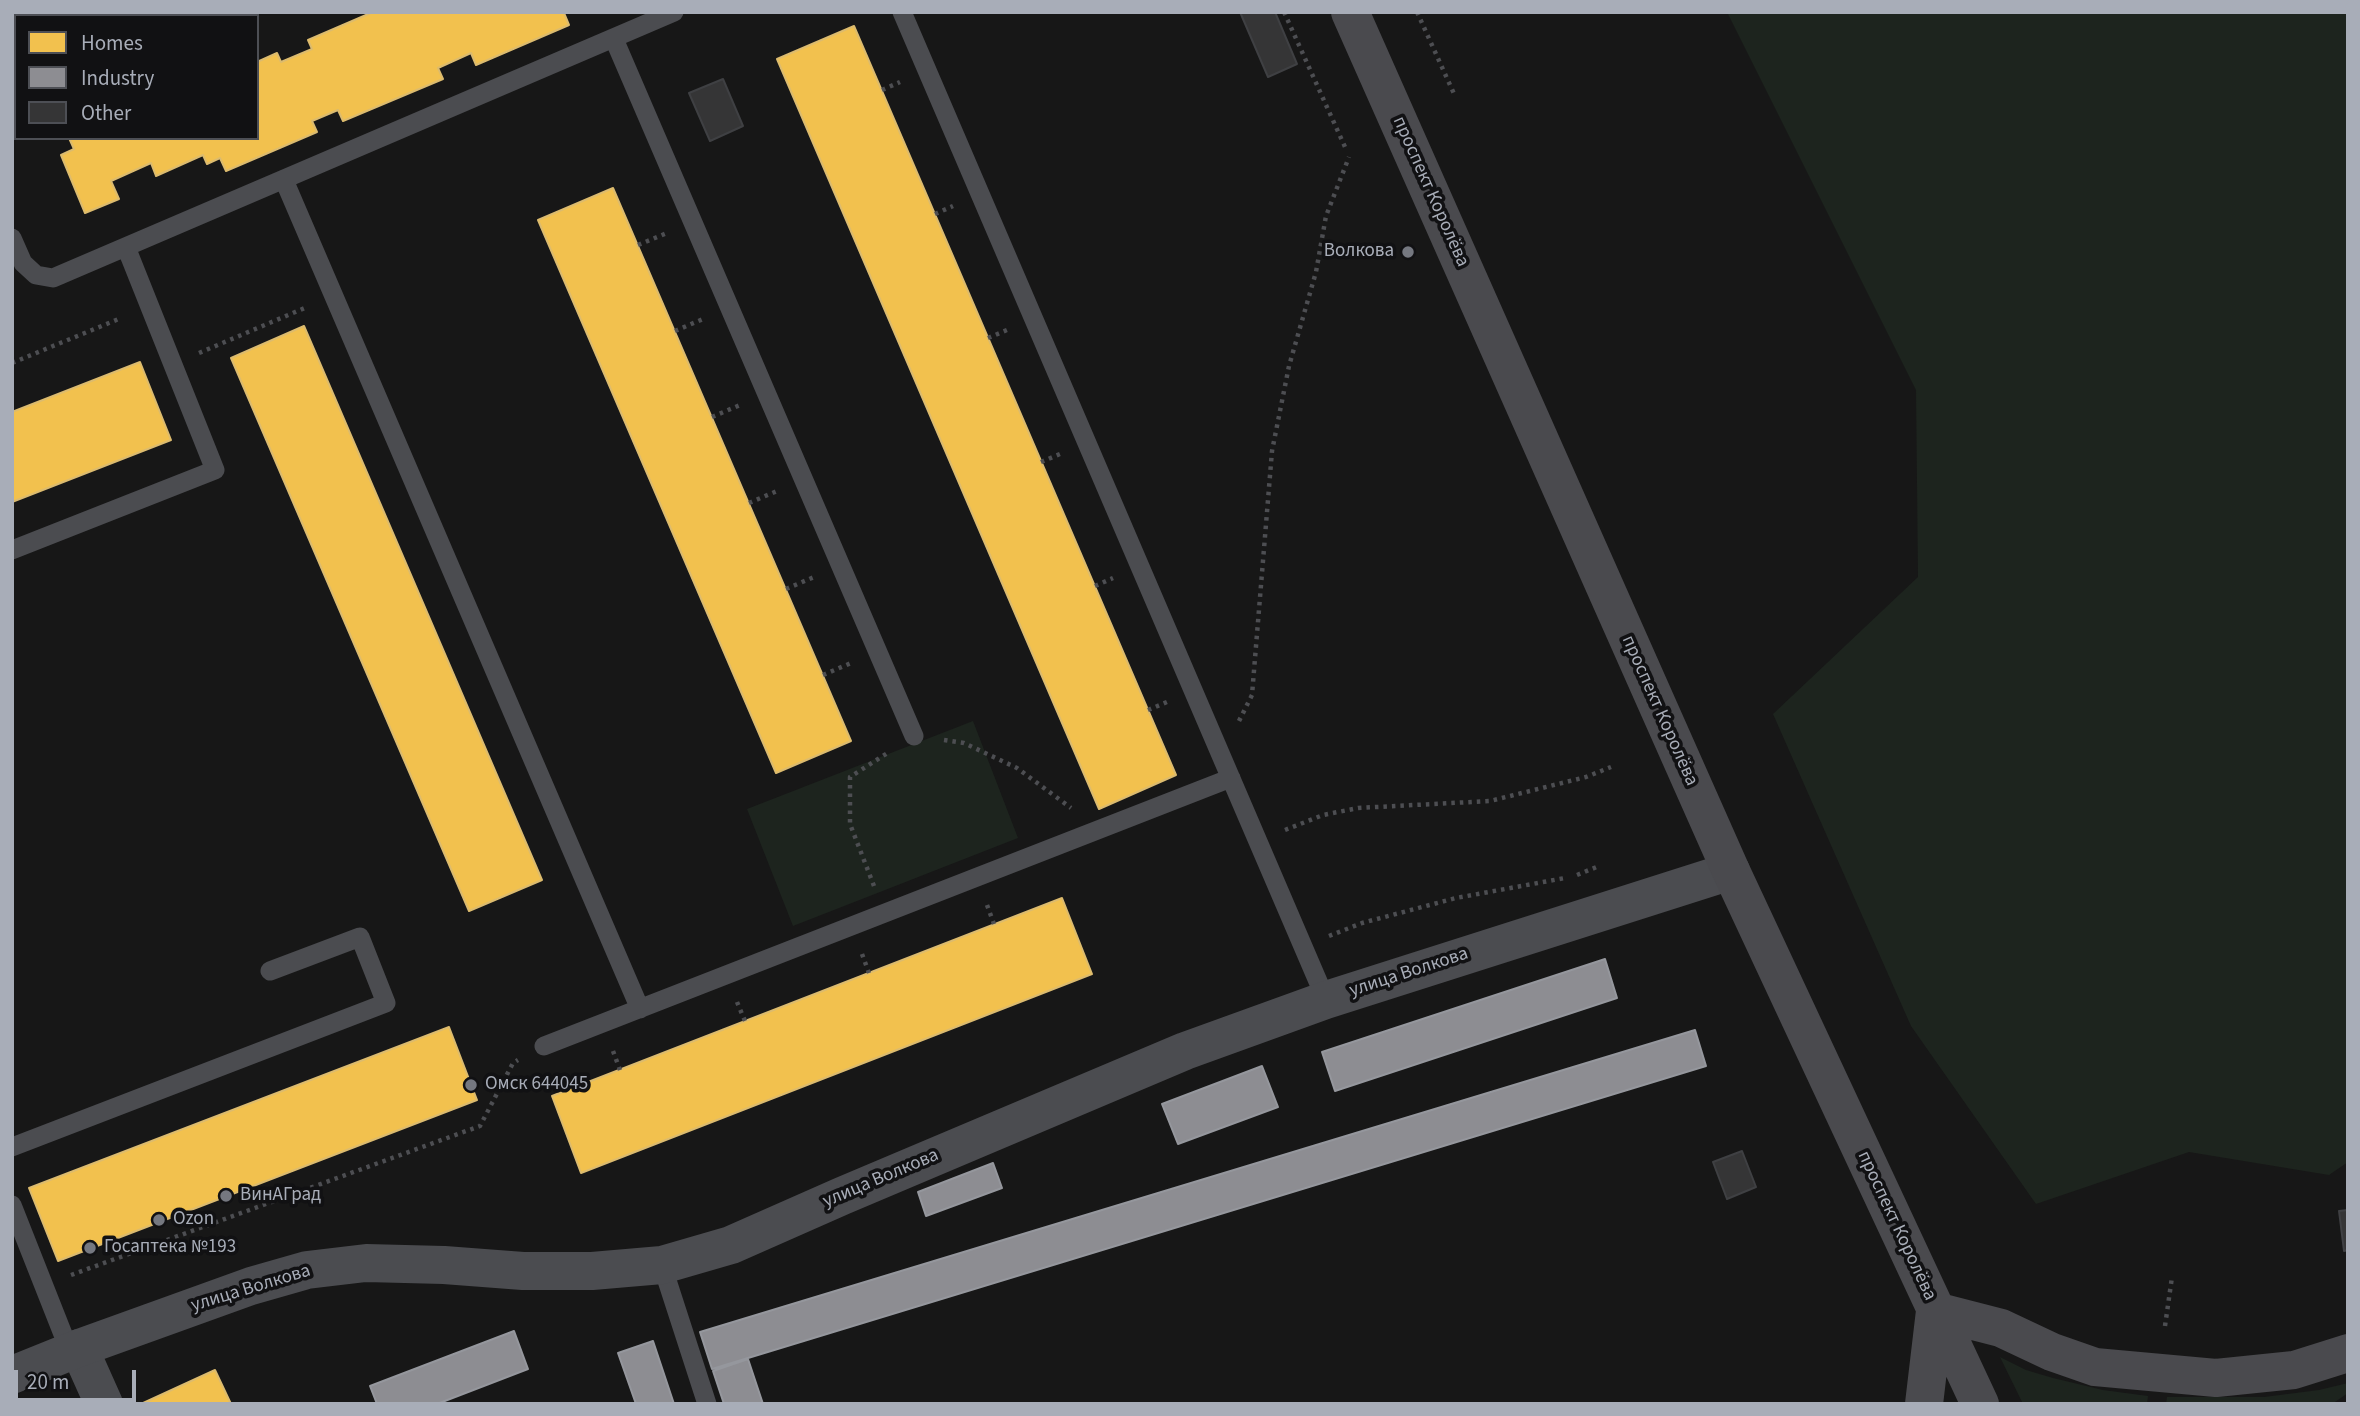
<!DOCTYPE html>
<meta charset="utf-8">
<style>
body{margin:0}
#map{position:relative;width:2360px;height:1416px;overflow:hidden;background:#171717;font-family:"Source Sans 3",sans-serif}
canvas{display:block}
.frame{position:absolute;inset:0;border:14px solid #a8adb8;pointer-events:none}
.legend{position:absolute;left:14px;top:14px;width:245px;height:126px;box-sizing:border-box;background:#111113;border:2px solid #4d4f55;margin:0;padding:9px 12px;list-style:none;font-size:21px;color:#a8adb8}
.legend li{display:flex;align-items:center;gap:14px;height:35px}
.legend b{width:35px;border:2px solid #4d4f55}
.scale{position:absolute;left:14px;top:1370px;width:122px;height:32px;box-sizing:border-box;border:4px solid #a8adb8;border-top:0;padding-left:9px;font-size:21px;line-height:24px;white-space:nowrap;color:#a8adb8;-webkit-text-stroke:5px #111113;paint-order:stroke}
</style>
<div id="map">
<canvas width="2360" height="1416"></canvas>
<div class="frame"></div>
<ul class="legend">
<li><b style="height:19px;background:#f2c14e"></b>Homes</li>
<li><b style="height:19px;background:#8d8d92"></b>Industry</li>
<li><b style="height:19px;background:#353536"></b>Other</li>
</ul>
<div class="scale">20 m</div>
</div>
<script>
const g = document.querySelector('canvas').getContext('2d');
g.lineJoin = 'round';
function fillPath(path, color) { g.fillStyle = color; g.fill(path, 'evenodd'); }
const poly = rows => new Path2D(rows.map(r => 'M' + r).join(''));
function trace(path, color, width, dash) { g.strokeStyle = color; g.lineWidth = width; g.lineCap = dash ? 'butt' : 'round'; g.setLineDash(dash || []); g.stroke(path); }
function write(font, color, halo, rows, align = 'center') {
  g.font = font + ' "Source Sans 3",sans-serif'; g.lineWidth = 7; g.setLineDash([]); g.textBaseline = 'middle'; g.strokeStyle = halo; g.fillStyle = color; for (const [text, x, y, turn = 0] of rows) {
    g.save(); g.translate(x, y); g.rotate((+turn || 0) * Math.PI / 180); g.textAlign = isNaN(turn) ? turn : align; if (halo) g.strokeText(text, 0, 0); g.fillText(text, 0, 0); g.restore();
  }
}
const green = poly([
 [1727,12,2348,12,2348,1162,2329,1175,2189,1152,2036,1204,1911,1026,1773,714,1918,577,1916,390],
 [973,721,1018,838,793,926,747,809],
 [2000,1357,2026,1370,2053,1378,2103,1390,2148,1396,2147,1404,2023,1404],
 [2348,1383,2348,1393,2332,1404,2166,1404,2167,1397,2264,1397,2319,1390]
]);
const homes = poly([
 [373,12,567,12,564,13,569,25,476,65,471,53,438,68,443,79,343,121,338,110,312,121,317,132,226,171,220,158,207,164,203,155,156,176,151,163,111,181,119,199,85,213,61,155,74,149,69,138,257,138,257,62,277,53,281,62,312,49,308,40,373,12],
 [854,26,1176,775,1099,809,777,59,854,26],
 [613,188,851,741,776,773,538,220,613,188],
 [304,326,542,880,469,911,231,358,304,326],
 [140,362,171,440,12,502,12,412,140,362],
 [1062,898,1092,974,581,1173,552,1096,1062,898],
 [449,1027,477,1100,58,1261,29,1188,449,1027],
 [215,1370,231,1404,141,1404,215,1370]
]);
const industry = poly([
 [1605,959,1617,998,1335,1091,1322,1052,1605,959],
 [1695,1030,1706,1066,712,1369,700,1332,1695,1030],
 [1262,1066,1278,1107,1178,1144,1162,1104,1262,1066],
 [993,1163,1002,1188,926,1216,918,1192,993,1163],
 [514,1331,528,1369,437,1404,377,1404,370,1386,514,1331],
 [653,1341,674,1404,636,1404,618,1353,653,1341],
 [748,1359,763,1404,724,1404,713,1371,748,1359]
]);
const building = poly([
 [12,12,35,12,36,16,16,16,16,67,12,68,12,12],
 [1240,12,1275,12,1297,64,1268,77,1240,12],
 [723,79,743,126,710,141,689,93,723,79],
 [1742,1151,1756,1187,1727,1199,1713,1162,1742,1151],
 [2348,1210,2348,1250,2344,1251,2339,1211,2348,1210]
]);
const path = poly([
 [1284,12,1345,147],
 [1417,12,1455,96],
 [882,90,900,82],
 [935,214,953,206],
 [638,245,667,233],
 [675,331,703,319],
 [988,338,1007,330],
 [199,353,307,307],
 [12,363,121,318],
 [712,417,740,405],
 [1041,462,1060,454],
 [749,503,777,491],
 [1095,586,1113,578],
 [786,589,814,577],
 [823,675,851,663],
 [1148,710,1167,702],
 [1239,721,1252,695,1272,451,1289,366,1316,272,1326,216,1349,157],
 [944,740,964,743,1017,768,1071,808],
 [1285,830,1323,815,1358,808,1490,801,1586,777,1611,767],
 [1577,875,1599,866],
 [874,886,850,824,850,777,889,752],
 [987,905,994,924],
 [1329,936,1362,923,1456,898,1565,878],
 [862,954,869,973],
 [737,1002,745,1021],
 [613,1051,620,1070],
 [71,1275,480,1126,513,1063,518,1060],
 [2165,1326,2172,1277]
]);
const service = poly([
 [902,12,1326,1000],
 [614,39,914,736],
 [284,180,640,1009],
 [12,238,23,263,36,275,53,278,674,12],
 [12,550,215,470,126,247],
 [544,1046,1231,778],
 [12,1147,386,1003,360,937,270,971],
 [12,1205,70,1352],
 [662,1265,707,1404]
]);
const minor = poly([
 [79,1348,104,1404]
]);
const tertiary = poly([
 [12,1375,79,1348,251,1286,307,1270,366,1263,444,1265,523,1271,592,1271,662,1265,731,1245,842,1196,1185,1051,1326,1000,1731,871]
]);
const secondary = poly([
 [1350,12,1731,871,1980,1404],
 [1935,1311,2001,1328,2052,1352,2095,1367,2216,1378,2294,1370,2348,1353],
 [1924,1404,1935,1311]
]);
const markers = [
 [1408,252,7,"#757880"],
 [471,1085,7,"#757880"],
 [226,1196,7,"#757880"],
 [159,1220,7,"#757880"],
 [90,1248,7,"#757880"]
];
const streetNames = [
 ["проспект Королёва",1430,192,66],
 ["проспект Королёва",1659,711,66],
 ["улица Волкова",1409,973,-18],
 ["улица Волкова",881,1179,-23],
 ["проспект Королёва",1896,1226,65],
 ["улица Волкова",251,1289,-17]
];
const poiNames = [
 ["Волкова",1394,252,"right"],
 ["Омск 644045",485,1085],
 ["ВинАГрад",240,1196],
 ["Ozon",173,1220],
 ["Госаптека №193",104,1248]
];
fillPath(green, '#1d241e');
fillPath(homes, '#f2c14e');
trace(homes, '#dcbb6e', 2);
fillPath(industry, '#8d8d92');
trace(industry, '#95979d', 2);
fillPath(building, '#353536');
trace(building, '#3f4043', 2);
trace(path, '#4d4e52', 4.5, [3.5, 5]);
trace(service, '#4b4c50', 19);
trace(minor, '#4b4c50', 38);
trace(tertiary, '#4b4c50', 38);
trace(secondary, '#4a4a4e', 38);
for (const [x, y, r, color] of markers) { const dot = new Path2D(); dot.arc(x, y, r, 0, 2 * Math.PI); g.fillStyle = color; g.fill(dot); trace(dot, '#111113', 2.5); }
write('19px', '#a8adb8', '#111113', streetNames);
write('19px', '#a8adb8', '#111113', poiNames, 'left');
</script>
